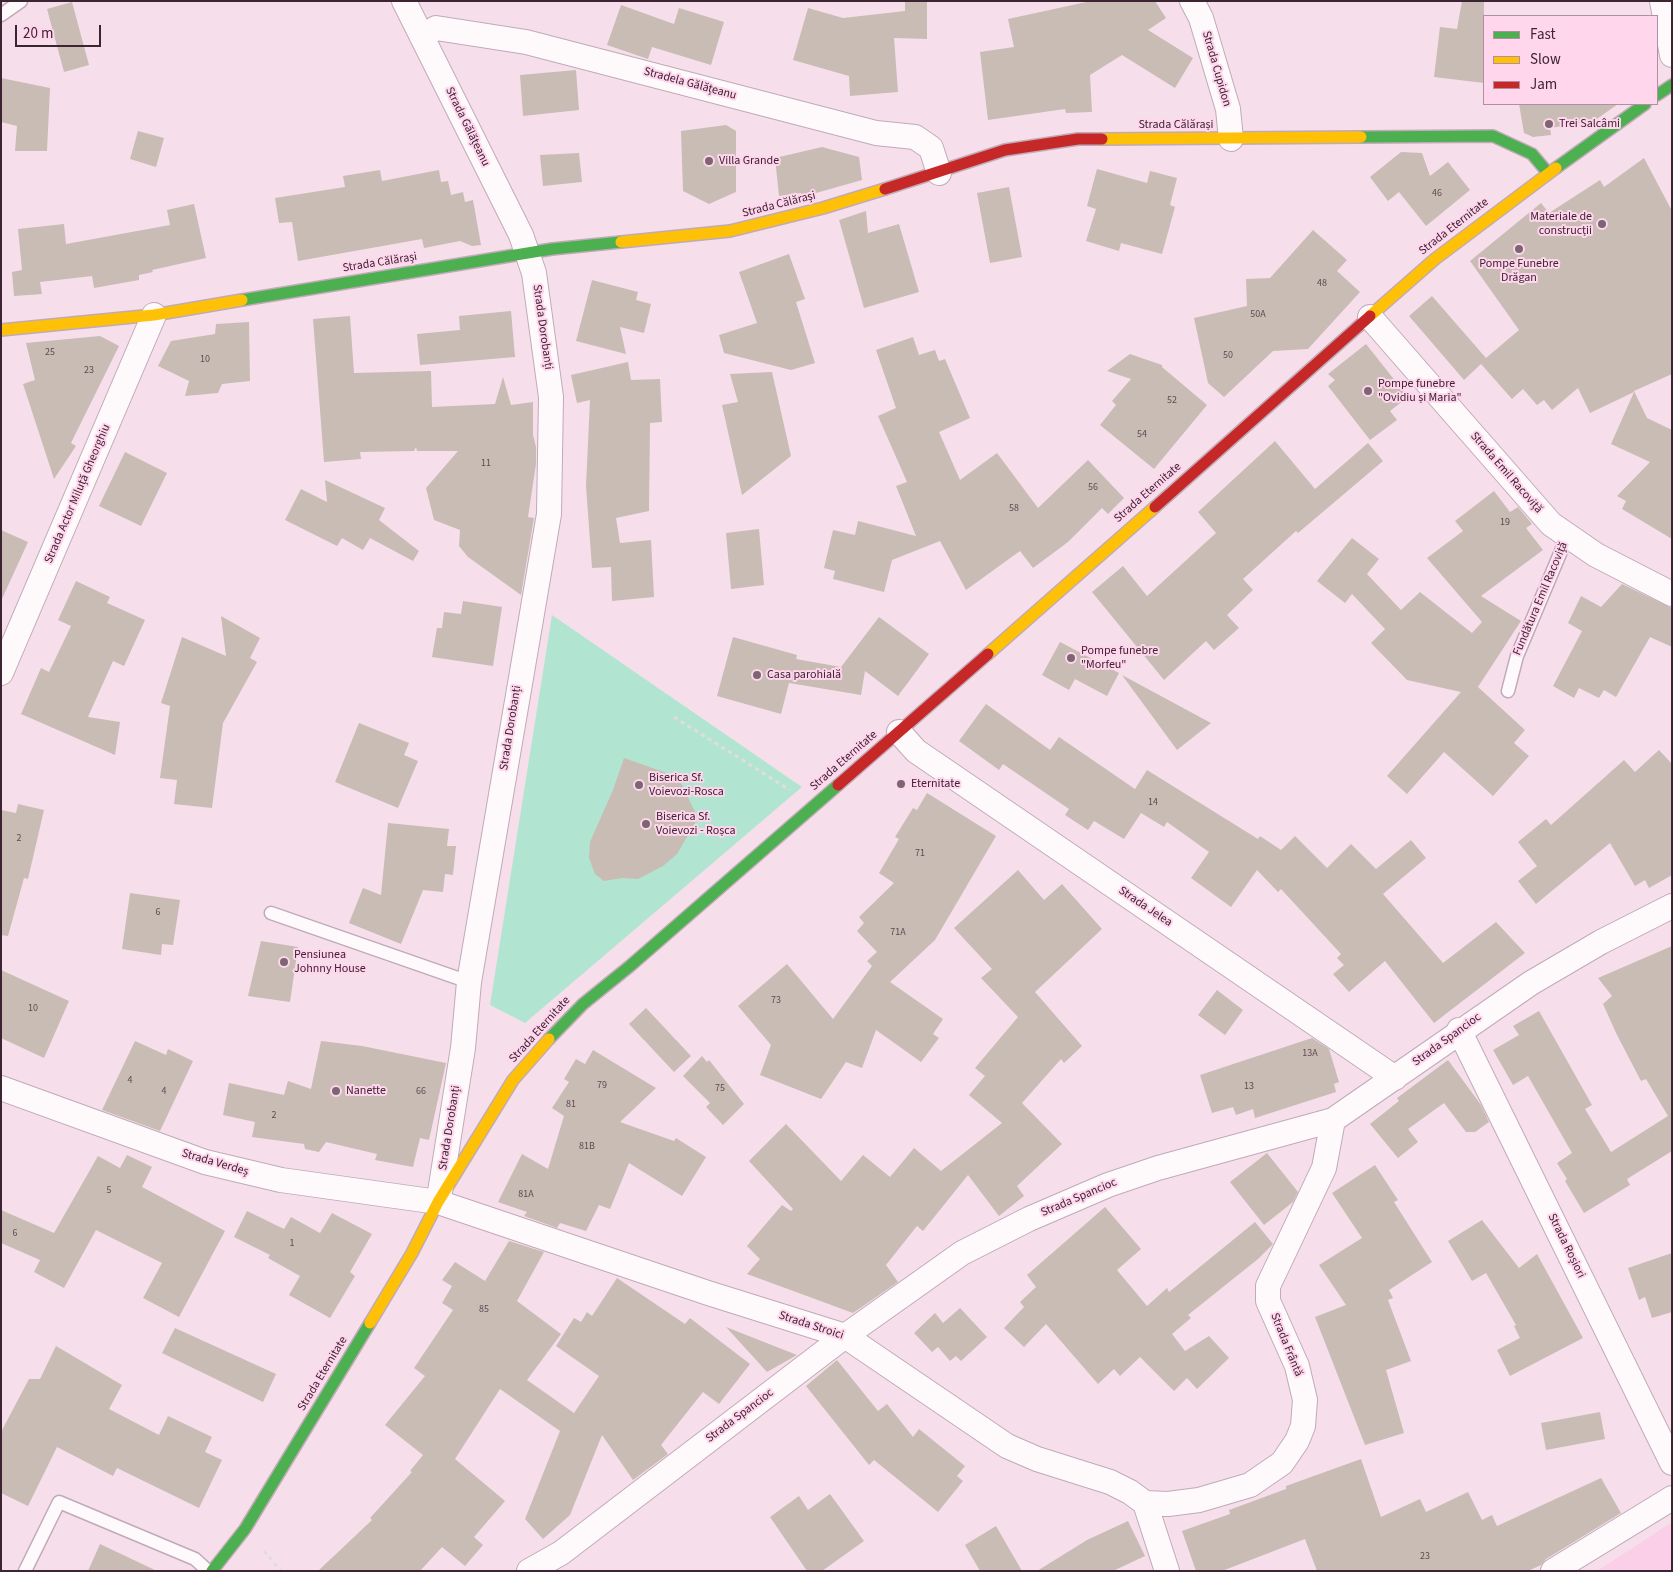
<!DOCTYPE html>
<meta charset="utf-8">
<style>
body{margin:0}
#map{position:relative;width:1673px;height:1572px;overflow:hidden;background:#f6dfeb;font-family:"Source Sans 3",sans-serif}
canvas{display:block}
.frame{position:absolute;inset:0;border:2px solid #3d2433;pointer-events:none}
.legend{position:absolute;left:1483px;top:15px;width:175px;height:90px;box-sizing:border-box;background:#ffd6ec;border:1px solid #b18fa2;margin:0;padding:6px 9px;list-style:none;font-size:15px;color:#3d2433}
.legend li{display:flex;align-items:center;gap:10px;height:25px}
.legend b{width:25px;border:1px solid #b18fa2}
.scale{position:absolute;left:15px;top:25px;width:86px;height:22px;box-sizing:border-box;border:2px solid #3d2433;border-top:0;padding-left:6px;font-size:15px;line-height:18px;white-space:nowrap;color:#3d2433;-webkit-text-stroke:4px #ffd6ec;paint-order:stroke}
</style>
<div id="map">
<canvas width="1673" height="1572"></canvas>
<div class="frame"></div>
<ul class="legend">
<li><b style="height:6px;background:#4caf50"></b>Fast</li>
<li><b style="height:6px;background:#ffc107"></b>Slow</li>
<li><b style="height:6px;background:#c62828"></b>Jam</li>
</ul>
<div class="scale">20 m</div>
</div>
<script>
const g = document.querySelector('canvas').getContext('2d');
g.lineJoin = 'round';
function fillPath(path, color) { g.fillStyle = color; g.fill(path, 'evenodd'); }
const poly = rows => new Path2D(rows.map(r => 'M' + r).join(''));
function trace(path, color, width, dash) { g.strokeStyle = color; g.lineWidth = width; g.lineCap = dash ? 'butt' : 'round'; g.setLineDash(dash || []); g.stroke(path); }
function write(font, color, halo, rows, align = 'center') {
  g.font = font + ' "Source Sans 3",sans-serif'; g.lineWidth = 4; g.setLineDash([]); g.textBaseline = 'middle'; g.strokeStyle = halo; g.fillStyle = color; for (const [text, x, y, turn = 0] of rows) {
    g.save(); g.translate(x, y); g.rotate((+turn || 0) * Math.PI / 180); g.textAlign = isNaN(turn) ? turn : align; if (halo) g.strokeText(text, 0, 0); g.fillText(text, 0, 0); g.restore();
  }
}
const built = poly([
 [1672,1522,1672,1571,1596,1571,1608,1564]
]);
const green = poly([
 [552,615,802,787,525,1023,490,1005]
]);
const building = poly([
 [905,1,927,1,927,39,894,38,898,92,850,96,849,76,793,60,808,8,843,18,905,11],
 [1091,1,1155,1,1166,18,1148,30,1193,58,1175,88,1122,55,1090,75,1092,112,1066,113,1065,109,988,120,980,52,1014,47,1008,19],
 [1462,1,1484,1,1484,83,1434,77,1440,27,1457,29],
 [72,2,89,65,64,72,47,9],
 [621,5,674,24,679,8,724,22,711,65,652,47,648,59,607,45],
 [576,70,579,110,523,116,520,75],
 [1,78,50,88,47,151,15,151,17,126,1,122],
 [1519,104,1618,104,1594,121,1550,128,1551,135,1533,137,1524,133],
 [726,125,736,131,736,192,709,204,683,191,681,131],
 [138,131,164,138,156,167,130,159],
 [822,147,859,157,862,180,802,197,801,193,779,196,775,158],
 [1401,152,1422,153,1430,176,1448,162,1470,190,1426,226,1399,192,1388,201,1370,177],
 [579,153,582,182,543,186,540,155],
 [1644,158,1672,211,1672,374,1634,391,1647,418,1672,430,1672,539,1622,509,1626,501,1617,496,1650,462,1611,444,1634,392,1590,413,1578,388,1552,410,1544,400,1537,405,1523,389,1512,399,1481,364,1464,380,1409,316,1432,296,1486,358,1519,330,1470,261,1541,203,1549,213,1600,180,1604,187],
 [1097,169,1147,183,1150,171,1177,178,1170,205,1175,207,1162,254,1121,243,1119,251,1086,241,1096,209,1087,206],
 [380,170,382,181,439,170,441,182,448,181,451,195,463,192,465,202,473,200,481,245,472,246,460,241,424,248,422,239,298,261,292,222,279,223,275,198,345,187,343,176],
 [1009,187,1022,257,990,263,977,193],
 [194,204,206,258,152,270,153,272,139,275,139,280,94,288,92,276,40,282,42,294,14,296,12,272,22,270,18,229,64,224,66,244,170,225,167,210],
 [866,211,868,233,899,224,919,292,864,308,839,220],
 [1313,230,1347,260,1337,271,1360,292,1308,349,1273,351,1224,397,1208,383,1194,318,1247,306,1246,279,1270,278],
 [789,254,805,299,796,302,815,363,791,370,724,353,719,335,757,323,739,272],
 [592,280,638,292,636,300,651,304,644,333,620,327,626,354,576,341],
 [511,311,515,357,420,365,417,334,460,330,459,316],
 [350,316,354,373,431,371,432,407,495,404,503,377,511,405,533,402,533,435,536,447,536,464,528,517,534,518,521,595,468,557,459,546,460,530,434,520,426,488,458,451,417,451,416,447,414,451,360,452,361,459,324,462,313,319],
 [249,322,250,381,222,384,218,393,185,396,189,381,158,366,171,341,215,334,216,324],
 [100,336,119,346,71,443,76,446,54,479,23,384,35,380,26,343],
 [913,337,919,355,935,350,939,361,945,359,970,418,939,432,960,480,997,453,1038,508,1088,460,1124,498,1108,514,1102,508,1068,542,1033,568,1020,551,966,590,940,541,892,560,884,592,833,579,835,571,824,568,833,530,855,535,858,521,916,536,896,486,907,482,878,416,896,408,876,350],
 [1366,344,1408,397,1390,411,1397,420,1370,440,1328,386,1335,380,1328,374],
 [1130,354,1162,365,1162,367,1207,405,1154,469,1100,425,1116,405,1112,401,1131,379,1107,371],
 [628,362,631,380,660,379,662,422,650,423,649,511,616,518,620,543,651,540,654,597,612,601,611,567,592,568,586,486,590,400,577,403,571,375],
 [772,372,791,456,742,495,722,405,738,402,730,374],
 [1275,441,1315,489,1368,443,1383,461,1298,533,1296,531,1243,579,1253,590,1227,615,1239,628,1214,650,1206,641,1164,680,1092,592,1123,566,1147,596,1216,533,1198,512],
 [125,452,167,473,141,526,99,506],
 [325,480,385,508,379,520,419,551,413,561,370,538,363,550,342,538,337,546,285,520,301,489,327,502],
 [1494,491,1510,512,1518,507,1532,524,1526,528,1543,550,1481,596,1521,621,1478,687,1525,730,1514,743,1529,756,1493,796,1444,752,1407,794,1387,776,1461,692,1407,680,1371,643,1385,629,1352,594,1345,603,1317,581,1352,538,1379,559,1367,574,1401,610,1420,592,1472,633,1482,622,1427,558,1463,531,1455,521],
 [759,529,764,585,731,589,726,533],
 [1,530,28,542,1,601],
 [76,581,110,597,107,603,145,620,124,666,113,661,88,717,120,722,115,755,21,714,41,668,49,672,71,626,58,620],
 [1622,584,1672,608,1672,647,1650,637,1616,697,1604,690,1599,698,1579,688,1574,698,1553,686,1582,631,1568,623,1581,596,1601,607],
 [463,601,502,607,493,666,432,657,437,628,442,628,444,612,461,614],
 [221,616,260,638,250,658,257,662,223,723,212,808,174,804,177,780,160,778,170,706,161,703,182,637,226,656],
 [879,617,929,654,898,696,865,671,861,695,789,683,781,714,717,696,733,637,797,655,796,659,841,667],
 [1060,642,1119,673,1107,696,1075,679,1069,690,1042,675],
 [1122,675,1211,723,1177,750],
 [986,704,1050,750,1059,737,1135,789,1147,770,1258,839,1260,836,1281,850,1295,836,1327,868,1351,844,1376,869,1411,840,1426,858,1383,894,1443,963,1496,922,1525,953,1434,1023,1385,961,1349,992,1333,974,1344,965,1337,958,1341,954,1281,889,1278,892,1257,870,1231,907,1191,878,1209,852,1167,822,1164,827,1141,813,1124,839,1094,821,1088,830,1065,815,1069,809,1003,764,999,770,959,741],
 [359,723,409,743,404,755,418,761,398,808,335,782],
 [1659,750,1672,764,1672,875,1649,888,1645,880,1635,886,1610,843,1536,904,1518,881,1537,866,1518,842,1546,819,1551,825,1624,760,1635,772],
 [624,758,678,777,698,818,677,854,663,866,638,879,622,878,604,881,595,874,589,858,590,842,613,790],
 [927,793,996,836,935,940,890,982,943,1019,933,1034,939,1038,921,1062,876,1030,862,1068,846,1062,821,1099,760,1075,771,1045,738,1006,787,964,833,1019,872,966,867,961,877,952,857,931,864,923,859,917,894,883,879,873,899,839,895,837,913,808,917,810],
 [18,804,44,810,28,879,24,878,8,936,1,935,1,810,16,813],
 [388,823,449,829,447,846,456,846,453,875,445,874,443,892,423,890,401,944,349,923,363,888,381,895],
 [1018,870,1044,900,1062,884,1102,929,1035,992,1082,1046,1064,1063,1061,1059,1022,1103,1062,1144,1017,1186,1024,1196,999,1216,968,1175,923,1231,917,1226,886,1265,898,1282,853,1313,747,1274,760,1259,747,1246,782,1205,791,1211,793,1209,749,1161,786,1124,841,1181,863,1155,890,1177,914,1148,941,1171,1002,1123,969,1095,985,1076,975,1068,1018,1017,981,978,992,969,954,928],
 [130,893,180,900,173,945,162,944,161,955,122,949],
 [261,941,298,947,290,1002,248,996],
 [1672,946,1672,1151,1627,1179,1630,1185,1584,1213,1565,1181,1567,1179,1557,1163,1572,1153,1528,1076,1513,1085,1493,1050,1519,1035,1513,1026,1539,1011,1592,1105,1585,1109,1611,1152,1668,1116,1646,1079,1641,1081,1617,1035,1603,1004,1612,996,1598,978],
 [1,970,69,1001,44,1058,1,1038],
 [1217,990,1243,1010,1225,1035,1198,1015],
 [646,1008,691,1056,674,1072,629,1024],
 [1312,1038,1329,1049,1339,1082,1334,1084,1336,1092,1255,1118,1253,1109,1236,1115,1233,1107,1212,1113,1200,1075],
 [135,1041,166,1055,168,1049,193,1061,160,1131,102,1110],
 [321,1041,362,1046,446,1063,429,1140,420,1138,413,1167,375,1160,377,1154,326,1142,319,1152,305,1149,304,1144,252,1137,255,1122,223,1115,229,1083,284,1095,288,1081,311,1089],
 [593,1050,656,1088,620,1122,674,1141,676,1138,706,1157,682,1196,629,1163,610,1209,599,1205,586,1231,560,1223,557,1228,524,1216,527,1212,498,1202,522,1154,548,1169,564,1116,552,1108,569,1082,564,1079,576,1059,585,1064],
 [702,1056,707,1062,709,1060,744,1104,723,1125,706,1107,710,1103,683,1076],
 [1448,1060,1481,1105,1489,1122,1475,1132,1466,1132,1444,1103,1408,1129,1418,1142,1398,1158,1370,1124,1399,1101,1397,1098],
 [1267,1153,1298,1192,1293,1202,1264,1225,1230,1182],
 [127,1155,152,1167,142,1187,225,1231,179,1317,143,1298,162,1263,96,1230,64,1288,34,1272,40,1260,1,1243,1,1210,54,1233,98,1156,120,1168],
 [1375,1165,1398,1200,1394,1202,1432,1262,1389,1290,1393,1298,1388,1300,1411,1361,1386,1370,1404,1433,1365,1445,1315,1317,1346,1305,1319,1265,1362,1238,1332,1193],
 [1105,1207,1141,1249,1117,1270,1147,1306,1167,1288,1169,1292,1255,1222,1273,1244,1258,1259,1188,1315,1191,1318,1172,1334,1185,1351,1209,1336,1229,1358,1197,1389,1187,1378,1174,1391,1140,1357,1120,1376,1114,1369,1098,1384,1046,1324,1024,1347,1004,1328,1024,1307,1020,1302,1036,1287,1027,1275],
 [247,1211,284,1229,291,1217,320,1233,332,1213,372,1234,350,1272,355,1276,330,1318,289,1295,300,1276,268,1258,270,1255,234,1237],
 [1482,1220,1519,1268,1537,1254,1583,1338,1510,1376,1497,1350,1520,1338,1514,1326,1516,1325,1486,1273,1472,1281,1448,1241],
 [509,1241,544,1252,517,1301,561,1334,527,1380,574,1413,599,1376,556,1346,574,1318,581,1322,587,1312,592,1316,617,1278,685,1324,690,1318,750,1364,719,1404,703,1392,661,1445,668,1454,633,1480,602,1435,570,1515,543,1539,525,1519,560,1431,500,1389,455,1459,505,1501,474,1537,483,1545,465,1566,442,1547,420,1571,318,1571,372,1520,370,1518,412,1472,410,1471,423,1455,385,1425,425,1376,414,1368,453,1310,442,1303,452,1286,442,1280,455,1262,485,1281],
 [1672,1253,1672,1312,1652,1318,1645,1297,1639,1300,1628,1268],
 [960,1308,987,1337,961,1361,956,1356,950,1361,938,1347,932,1352,914,1333,935,1313,943,1323],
 [726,1327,797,1355,767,1372],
 [175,1328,276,1374,263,1402,162,1353],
 [56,1346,122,1385,109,1409,159,1435,168,1416,212,1437,205,1452,222,1460,199,1508,117,1468,113,1476,57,1447,28,1506,1,1493,1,1432,29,1379,40,1379],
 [837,1360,878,1411,887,1404,913,1437,919,1429,965,1466,957,1476,963,1481,938,1512,874,1460,869,1465,806,1386],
 [1600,1412,1605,1439,1546,1450,1541,1423],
 [1361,1459,1381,1517,1420,1499,1426,1512,1468,1492,1482,1520,1492,1515,1497,1526,1601,1478,1621,1513,1546,1559,1541,1565,1528,1571,1317,1571,1305,1539,1222,1571,1196,1571,1182,1531,1230,1514,1229,1510,1286,1489,1286,1486],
 [830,1494,864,1541,822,1571,807,1571,770,1517,799,1496,808,1510],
 [1128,1521,1145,1556,1113,1571,1037,1571,1087,1540],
 [996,1526,1022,1571,980,1571,965,1545],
 [100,1544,157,1571,88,1571]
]);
const path = poly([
 [674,717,790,790],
 [264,1551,281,1571]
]);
const lane = poly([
 [1,15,21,1],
 [1508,691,1517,656,1567,537],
 [271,913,469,982],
 [25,1571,59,1502,195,1559,208,1571]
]);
const street = poly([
 [404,1,521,235,534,273,551,397,549,514,469,982,463,1048,439,1198],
 [1192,1,1201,18,1228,109,1231,139],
 [1662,1,1672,55],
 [422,37,436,28,526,42,876,133,915,137,931,148,939,173],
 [1370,317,1551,524,1596,555,1672,594],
 [1,673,154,315],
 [899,732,916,751,1395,1078],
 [1459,1030,1672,1463],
 [1,1088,205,1162,281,1180,438,1202,708,1293,845,1336,1007,1446,1037,1459,1110,1482,1130,1492,1145,1503,1167,1571],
 [1145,1503,1168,1504,1199,1500,1250,1485,1282,1463,1297,1441,1303,1426,1305,1400,1297,1366,1268,1301,1268,1286,1324,1168,1333,1120],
 [529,1571,561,1553,845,1336,962,1253,1029,1219,1108,1185,1158,1168,1333,1120,1531,983,1601,942,1672,906],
 [1553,1571,1672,1498]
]);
const fast = poly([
 [1657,95,1672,85],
 [1361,137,1493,136,1532,154,1548,173],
 [1556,168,1645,104],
 [242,300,552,249,621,242],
 [549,1039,583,1004,630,966,838,785],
 [212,1571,245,1529,370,1323]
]);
const slow = poly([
 [1102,139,1361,137],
 [621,242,730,231,823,208,885,189],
 [1370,316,1435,259,1556,168],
 [1,330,154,315,242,300],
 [988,654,1155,507],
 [370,1323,412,1253,438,1202,513,1080,549,1039]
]);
const jam = poly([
 [885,189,1005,150,1078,139,1102,139],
 [1155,507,1370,316],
 [838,785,988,654]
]);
const markers = [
 [1549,124,5,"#7e6573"],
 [709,161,5,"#7e6573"],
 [1602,224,5,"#7e6573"],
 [1519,249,5,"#7e6573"],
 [1368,391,5,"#7e6573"],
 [1071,658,5,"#7e6573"],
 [757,675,5,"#7e6573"],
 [901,784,5,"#7e6573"],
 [639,785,5,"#7e6573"],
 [646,824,5,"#7e6573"],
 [284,962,5,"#7e6573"],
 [336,1091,5,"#7e6573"]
];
const numberNames = [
 ["46",1437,194],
 ["48",1322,284],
 ["50A",1258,315],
 ["25",50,353],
 ["50",1228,356],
 ["10",205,360],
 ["23",89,371],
 ["52",1172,401],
 ["54",1142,435],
 ["11",486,464],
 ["56",1093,488],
 ["58",1014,509],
 ["19",1505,523],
 ["14",1153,803],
 ["2",19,839],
 ["71",920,854],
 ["6",158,913],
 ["71A",898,933],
 ["73",776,1001],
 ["10",33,1009],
 ["13A",1310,1054],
 ["4",130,1081],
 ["79",602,1086],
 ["13",1249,1087],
 ["75",720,1089],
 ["4",164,1092],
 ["66",421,1092],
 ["81",571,1105],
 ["2",274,1116],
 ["81B",587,1147],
 ["5",109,1191],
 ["81A",526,1195],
 ["6",15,1234],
 ["1",292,1244],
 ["85",484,1310],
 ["23",1425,1557]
];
const streetNames = [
 ["Strada Cupidon",1216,69,74],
 ["Stradela Gălățeanu",690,84,15],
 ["Strada Călărași",1176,125],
 ["Strada Gălățeanu",467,127,64],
 ["Strada Călărași",779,205,-14],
 ["Strada Eternitate",1454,227,-38],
 ["Strada Călărași",380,263,-9],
 ["Strada Dorobanți",542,327,82],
 ["Strada Emil Racoviță",1506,473,49],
 ["Strada Eternitate",1148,493,-41],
 ["Strada Actor Miluță Gheorghiu",78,494,-67],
 ["Fundătura Emil Racoviță",1541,599,-67],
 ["Strada Dorobanți",511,728,-81],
 ["Strada Eternitate",844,761,-41],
 ["Strada Jelea",1145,907,34],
 ["Strada Eternitate",540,1030,-48],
 ["Strada Spancioc",1447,1040,-36],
 ["Strada Dorobanți",450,1128,-81],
 ["Strada Verdeș",215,1163,16],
 ["Strada Spancioc",1079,1198,-23],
 ["Strada Roșiori",1566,1246,64],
 ["Strada Stroici",811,1326,18],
 ["Strada Frântă",1286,1345,68],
 ["Strada Eternitate",323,1374,-59],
 ["Strada Spancioc",740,1416,-37]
];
const poiNames = [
 ["Trei Salcâmi",1559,124],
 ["Villa Grande",719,161],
 ["Materiale de",1592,217,"right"],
 ["construcții",1592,231,"right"],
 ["Pompe Funebre",1519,264,"center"],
 ["Drăgan",1519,278,"center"],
 ["Pompe funebre",1378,384],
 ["\"Ovidiu și Maria\"",1378,398],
 ["Pompe funebre",1081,651],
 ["\"Morfeu\"",1081,665],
 ["Casa parohială",767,675],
 ["Biserica Sf.",649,778],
 ["Voievozi-Rosca",649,792],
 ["Eternitate",911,784],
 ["Biserica Sf.",656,817],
 ["Voievozi - Roșca",656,831],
 ["Pensiunea",294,955],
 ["Johnny House",294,969],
 ["Nanette",346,1091]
];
fillPath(built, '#facfe7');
fillPath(green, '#b2e5d1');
fillPath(building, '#c8bcb4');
trace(lane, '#c0aab7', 15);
trace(street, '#c0aab7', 26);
trace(fast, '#c0aab7', 14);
trace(slow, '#c0aab7', 14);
trace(jam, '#c0aab7', 14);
trace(path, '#e2dcdf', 3, [4, 4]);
trace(lane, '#fefafc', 12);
trace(street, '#fefafc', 24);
trace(fast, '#4caf50', 11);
trace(slow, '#ffc107', 11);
trace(jam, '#c62828', 11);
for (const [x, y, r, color] of markers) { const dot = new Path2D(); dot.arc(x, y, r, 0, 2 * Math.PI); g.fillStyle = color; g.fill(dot); trace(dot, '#ffd6ec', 2); }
write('10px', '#604a53', null, numberNames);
write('12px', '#3d2433', '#ffd6ec', streetNames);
write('12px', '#3d2433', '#ffd6ec', poiNames, 'left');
</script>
